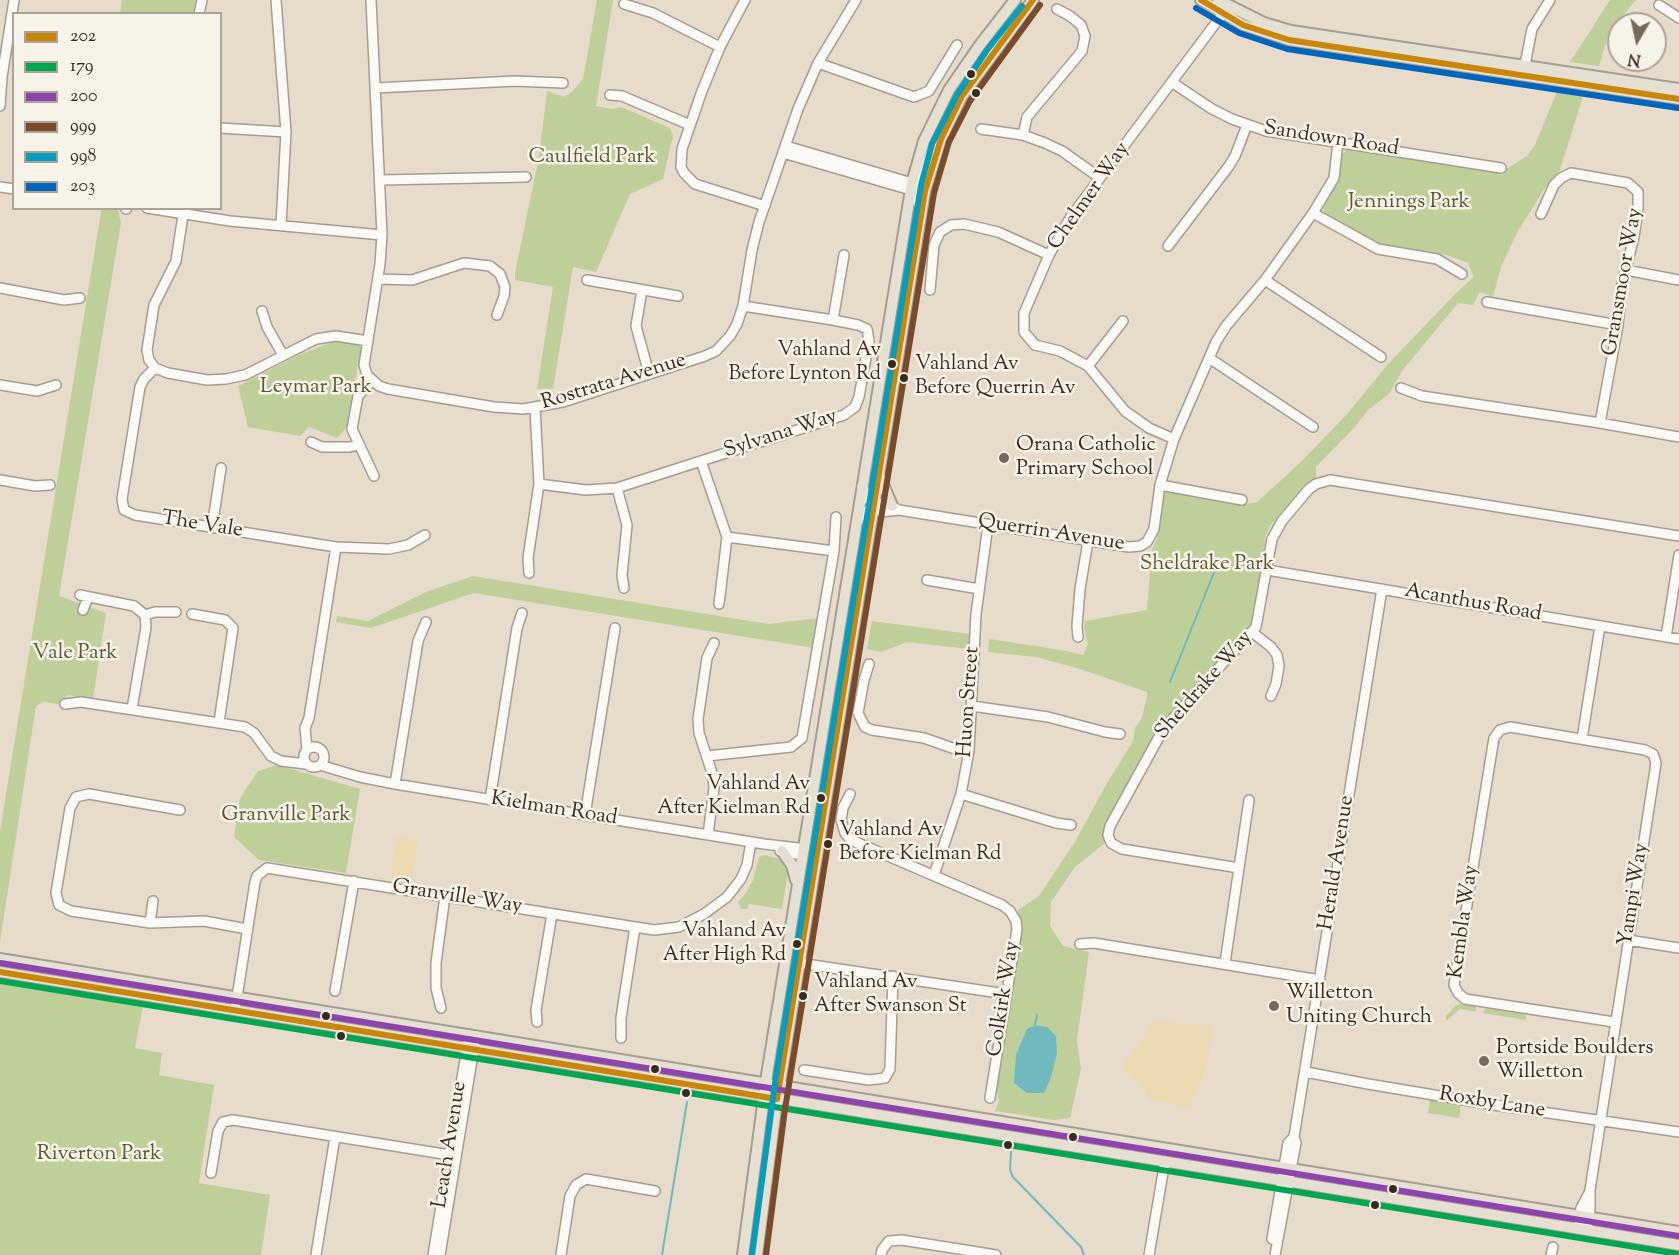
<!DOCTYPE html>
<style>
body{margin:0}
#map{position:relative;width:1679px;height:1255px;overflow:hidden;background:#e7dbcb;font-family:"Sorts Mill Goudy",serif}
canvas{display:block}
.legend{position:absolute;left:12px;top:12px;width:210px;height:198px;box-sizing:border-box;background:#f7f3e8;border:2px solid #aca397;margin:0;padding:8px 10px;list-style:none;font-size:18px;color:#3b2a1e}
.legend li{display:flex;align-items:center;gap:12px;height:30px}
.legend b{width:30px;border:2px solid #aca397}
.north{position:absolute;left:1607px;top:12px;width:60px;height:60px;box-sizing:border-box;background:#f7f3e8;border:2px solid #aca397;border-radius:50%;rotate:189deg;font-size:16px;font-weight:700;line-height:24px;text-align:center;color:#3b2a1e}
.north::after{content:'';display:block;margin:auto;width:21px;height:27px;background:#77685b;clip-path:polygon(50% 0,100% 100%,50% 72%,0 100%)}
</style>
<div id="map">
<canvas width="1679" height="1255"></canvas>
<ul class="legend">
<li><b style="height:8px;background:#c88708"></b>202</li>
<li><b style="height:8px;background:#00a651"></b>179</li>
<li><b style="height:8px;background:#8e44ad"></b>200</li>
<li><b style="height:8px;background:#7a4b2a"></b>999</li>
<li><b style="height:8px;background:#069cbc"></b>998</li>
<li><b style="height:8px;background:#0065bd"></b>203</li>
</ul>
<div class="north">N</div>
</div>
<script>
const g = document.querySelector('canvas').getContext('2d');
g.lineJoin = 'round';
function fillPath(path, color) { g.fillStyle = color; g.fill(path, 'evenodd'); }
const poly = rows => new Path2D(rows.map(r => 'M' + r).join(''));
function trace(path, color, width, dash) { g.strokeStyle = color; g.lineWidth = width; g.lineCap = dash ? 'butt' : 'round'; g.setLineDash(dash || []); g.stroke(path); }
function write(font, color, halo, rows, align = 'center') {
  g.font = font + ' "Sorts Mill Goudy",serif'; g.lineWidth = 5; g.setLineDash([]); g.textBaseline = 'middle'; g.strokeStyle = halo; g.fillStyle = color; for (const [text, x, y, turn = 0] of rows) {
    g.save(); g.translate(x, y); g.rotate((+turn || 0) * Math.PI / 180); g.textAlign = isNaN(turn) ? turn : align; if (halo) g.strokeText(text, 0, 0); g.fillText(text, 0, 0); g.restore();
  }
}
const green = poly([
 [122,0,196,0,193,13,120,13],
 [597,0,613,0,596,106,612,109,621,107,670,128,673,136,663,179,630,194,596,272,573,267,553,389,537,389,553,287,515,280,515,273,539,157,547,91,564,97,572,92,583,79],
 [1610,0,1636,0,1609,32,1599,66,1570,62],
 [1558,89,1584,93,1560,170,1546,186,1517,233,1501,267,1493,297,1480,292,1473,305,1458,303,1402,371,1389,394,1368,410,1354,428,1316,467,1316,478,1306,484,1270,526,1265,537,1263,564,1253,622,1246,633,1169,714,1156,734,1104,828,1104,844,1075,867,1051,902,1050,926,1063,946,1089,952,1077,1040,1081,1069,1070,1118,1054,1120,995,1111,999,1101,997,1092,1004,1030,1020,921,1018,910,1039,896,1076,840,1106,785,1133,741,1135,728,1142,718,1147,696,1147,692,1080,669,1036,657,988,652,989,639,1061,650,1083,655,1088,644,1084,628,1085,621,1147,610,1152,549,1157,539,1163,495,1169,490,1247,504,1257,502,1301,462,1347,414,1389,363,1460,289,1474,277,1468,263,1447,255,1379,244,1362,237,1335,221,1324,211,1323,204,1336,184,1341,156,1346,150,1352,148,1500,173,1527,156,1535,145],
 [100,209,116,209,118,210,121,223,59,596,106,613,93,699,68,695,58,704,43,702,36,706,0,942,0,831,101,212],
 [338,340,361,346,348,426,337,438,309,427,300,436,248,427,238,386,301,354],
 [473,576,768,624,819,618,814,648,474,593,371,628,336,622,337,616,368,621,428,591],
 [872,621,970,634,969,649,907,642,881,652,867,649],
 [277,765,360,789,346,873,259,860,234,837,240,798,258,771],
 [765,855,780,859,788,871,782,909,749,904,747,909,741,909,738,902,746,893,753,880,759,857],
 [0,984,143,1006,135,1048,162,1053,159,1075,214,1085,199,1183,270,1195,261,1255,0,1255],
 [1460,1004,1475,1006,1477,1012,1460,1009,1446,1021,1446,1016,1456,1005],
 [1486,1008,1525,1014,1526,1018,1525,1020,1483,1013],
 [1430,1100,1461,1105,1459,1118,1428,1113]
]);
const sand = poly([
 [397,837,418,840,412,879,390,876],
 [1155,1021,1213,1026,1209,1059,1189,1108,1149,1099,1144,1088,1122,1066]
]);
const water = poly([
 [1035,1025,1047,1027,1056,1036,1057,1054,1050,1080,1044,1093,1027,1093,1014,1083,1016,1055,1027,1029]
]);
const stream = poly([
 [1170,682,1215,570],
 [1035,1025,1037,1015],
 [1011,1152,1010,1170,1013,1177,1081,1247,1084,1255],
 [662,1255,687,1102]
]);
const minor = poly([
 [276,0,286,132,281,225],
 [371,0,382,235,380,264,364,365,367,375,379,386,388,389,494,407,523,409,563,402,705,356,716,351,730,336,737,324,743,306,752,250,759,222,798,109,818,63,856,0],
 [745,0,720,47,702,91,682,149,681,167,684,173,695,184,765,206],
 [624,4,653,13,720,47],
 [1659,5,1679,18],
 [199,14,202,0],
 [818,63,914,97,929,91,957,45],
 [1524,70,1532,29,1550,0],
 [1173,83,1212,109,1232,119,1266,131,1501,168],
 [375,88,515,81,563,83],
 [610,95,622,96,690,125],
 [0,106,2,77,14,0],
 [220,128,286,132],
 [981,129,1023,135,1045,143,1062,151,1100,178],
 [1023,135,1027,117,1082,51,1085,36,1081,25,1070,16,1057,9],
 [786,146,912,183,920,209],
 [783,153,911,190,922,178,931,153,935,144,939,141],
 [380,180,526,177],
 [0,187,14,189],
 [147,208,230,221,382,235],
 [126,209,127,208],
 [1313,213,1378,249,1437,259,1462,274],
 [1541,214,1554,185,1561,178,1571,173,1628,183,1638,192,1638,209,1634,237,1622,284,1618,325,1600,423],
 [183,215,176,261,154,305,147,350,149,360,155,368,168,373,207,380,226,379,245,375,316,339,336,336,368,341],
 [1168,246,1229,166,1235,156,1247,125],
 [1626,270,1679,280],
 [378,279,412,280,464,263,490,266,500,274,505,287,504,296,497,315],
 [587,280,678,296],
 [1265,280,1381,357],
 [0,288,64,300,80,298],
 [642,290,636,326,649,374],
 [930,290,934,245,940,232,951,225,964,224,998,232,1049,255],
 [1487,302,1618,325],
 [262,311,267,327,283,355],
 [833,320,844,255],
 [1209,358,1313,427],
 [1088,366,1123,321],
 [155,368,144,379,140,387,122,499,124,510,135,515,336,547,389,549,408,545,425,535],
 [372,381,358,396,352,429,374,476],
 [0,385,37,391,56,385],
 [1401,388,1422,396,1600,423,1679,437],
 [1174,439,1149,428,1125,411,1088,366,1060,351,1035,345,1024,332,1024,313,1049,255,1070,218,1227,8],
 [311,442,322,447,350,447,358,445],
 [701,461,727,537,719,604],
 [0,480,35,486,50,485],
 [539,484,586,490,617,488,844,415,855,407,859,397,869,341,867,329,858,325,833,320,743,306],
 [1160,485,1242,500],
 [862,486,869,500,881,512,899,510,1129,547,1140,546,1147,542,1154,529,1160,485,1174,439,1216,342,1226,326,1265,280,1313,213,1334,178,1338,142],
 [617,488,627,525,622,575,624,588],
 [857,522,863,514,874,505,883,503,897,509],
 [212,528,221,468],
 [727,537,834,551],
 [1267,570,1679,639],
 [529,573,528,558,539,484,535,408],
 [927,580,979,589],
 [80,595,134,606,145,615,146,627,132,709],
 [83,610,88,597],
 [192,614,225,620,233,628,219,722],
 [145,615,155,612,176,612],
 [1252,632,1271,647,1277,655,1279,666,1276,684,1271,696],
 [1078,637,1077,626,1080,589,1088,541],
 [1666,637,1679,555],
 [869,664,864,680,858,713,865,727,872,730,924,738,955,749,969,751],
 [65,704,81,702,245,727,254,733,271,756,281,761,306,764],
 [972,706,1048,717,1105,732,1120,734],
 [1582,739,1600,626],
 '304 757a10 10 0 1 1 20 0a10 10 0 1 1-20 0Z',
 [307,749,305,728,309,718,336,547],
 [707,756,791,747,802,738,834,551,836,517],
 [320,765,360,777,395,784,764,844,798,848],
 [395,784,418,641,426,622],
 [850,794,843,808,841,820,845,833,851,840,1002,905,1010,911,1016,921,1017,929,990,1098],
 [961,794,1056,823,1071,825],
 [490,800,517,628,522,613],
 [180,810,89,794,76,797,70,808,56,893,59,905,71,911,150,923,204,921,247,929],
 [585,815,615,628],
 [708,835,714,788,713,776,699,733,698,719,707,658,714,643],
 [780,851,797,854],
 [1239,868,1122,849,1111,843,1108,835,1110,826,1164,728,1256,627,1272,539,1282,521,1309,489,1316,484,1330,480,1679,536],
 [934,875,961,794,969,751,976,614,988,525],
 [150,923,153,901],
 [1628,940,1679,948],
 [1080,944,1094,943,1320,980],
 [799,963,1006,994],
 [1225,963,1249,800],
 [335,991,354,881],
 [441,1008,436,988,436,963,445,896],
 [235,1010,255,882,257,876,267,868,654,930,679,927,704,914,727,897,741,879,747,865,751,842],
 [537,1022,536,1010,552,914],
 [621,1038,621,1018,635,927],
 [804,1070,869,1080,885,1078,890,1069,893,976],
 [1306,1072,1368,1084,1494,1105,1679,1132],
 [211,1173,218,1131,223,1122,233,1120,456,1156],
 [1578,1229,1581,1208,1589,1193],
 [1587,1230,1590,1209,1590,1190,1656,763,1653,754,1645,750,1510,727,1500,730,1494,738,1454,985,1458,993,1465,999,1614,1022],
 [1272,1239,1288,1143,1294,1137],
 [316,1255,335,1137],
 [433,1255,469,1035],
 [440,1255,476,1036],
 [561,1255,570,1196,576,1185,586,1179,655,1191],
 [881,1255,882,1250,889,1241,902,1240,996,1255],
 [1149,1255,1165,1161],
 [1275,1255,1296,1143,1294,1137,1382,589],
 [1551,1255,1553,1247]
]);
const major = poly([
 [1201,0,1243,25,1289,40,1679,99],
 [1218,0,1264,23,1291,31,1679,89],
 [879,475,892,506],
 [782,851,792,865,796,880],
 [0,959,1679,1232],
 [0,972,1679,1245],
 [743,1255,767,1075,912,183,924,141,949,90,980,45,1015,0],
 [757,1255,776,1108,925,191,941,139,962,96,1033,0]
]);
const bus1 = poly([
 [1201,0,1243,25,1289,40,1679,99],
 [0,972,777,1099,925,191,941,139,962,96,1033,0]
]);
const bus2 = poly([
 [0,981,1678,1254]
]);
const bus3 = poly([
 [1,963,1679,1236]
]);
const bus4 = poly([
 [766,1255,785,1109,934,193,949,142,970,101,1040,5]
]);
const bus5 = poly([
 [752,1255,776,1076,921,185,932,144,957,95,987,50,1022,6]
]);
const bus6 = poly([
 [1196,8,1239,33,1287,49,1678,108]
]);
const markers = [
 [971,74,5,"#3b2a1e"],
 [976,93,5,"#3b2a1e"],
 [892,364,5,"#3b2a1e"],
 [904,378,5,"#3b2a1e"],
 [1004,458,6,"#77685b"],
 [821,798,5,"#3b2a1e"],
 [828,844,5,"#3b2a1e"],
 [797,944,5,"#3b2a1e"],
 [803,996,5,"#3b2a1e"],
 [1274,1006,6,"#77685b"],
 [326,1016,5,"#3b2a1e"],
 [341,1036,5,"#3b2a1e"],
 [1484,1061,6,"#77685b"],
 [655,1069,5,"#3b2a1e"],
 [686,1093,5,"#3b2a1e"],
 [1073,1137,5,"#3b2a1e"],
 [1008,1145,5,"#3b2a1e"],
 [1393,1189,5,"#3b2a1e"],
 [1375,1205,5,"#3b2a1e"]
];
const busNames = [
 ["Vahland Av",881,352],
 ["Before Lynton Rd",881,376],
 ["Vahland Av",915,366,"left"],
 ["Before Querrin Av",915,390,"left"],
 ["Vahland Av",810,786],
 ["After Kielman Rd",810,810],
 ["Vahland Av",839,832,"left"],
 ["Before Kielman Rd",839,856,"left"],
 ["Vahland Av",786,933],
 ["After High Rd",786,957],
 ["Vahland Av",814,984,"left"],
 ["After Swanson St",814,1008,"left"]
];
const streetNames = [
 ["Sandown Road",1331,140,9],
 ["Chelmer Way",1090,197,-55],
 ["Gransmoor Way",1624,282,-80],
 ["Rostrata Avenue",614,383,-17],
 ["Sylvana Way",781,435,-18],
 ["The Vale",202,526,9],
 ["Querrin Avenue",1051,534,9],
 ["Acanthus Road",1473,604,10],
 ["Sheldrake Way",1205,686,-49],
 ["Huon Street",970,702,-86],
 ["Kielman Road",554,810,9],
 ["Herald Avenue",1338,863,-81],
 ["Yampi Way",1635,895,-81],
 ["Granville Way",457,898,9],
 ["Kembla Way",1465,922,-82],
 ["Colkirk Way",1005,999,-81],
 ["Roxby Lane",1492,1104,9],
 ["Leach Avenue",451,1145,-81]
];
const parkNames = [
 ["Caulfield Park",592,158],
 ["Jennings Park",1409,203],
 ["Leymar Park",316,388],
 ["Sheldrake Park",1207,565],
 ["Vale Park",75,654],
 ["Granville Park",286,816],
 ["Riverton Park",99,1155]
];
const poiNames = [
 ["Orana Catholic",1016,446],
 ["Primary School",1016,470],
 ["Willetton",1286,994],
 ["Uniting Church",1286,1018],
 ["Portside Boulders",1496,1049],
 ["Willetton",1496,1073]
];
fillPath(green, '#bfcf9a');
fillPath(sand, '#ebdab2');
fillPath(water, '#6fb9bf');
trace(stream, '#6fb9bf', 2);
trace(minor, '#a59c92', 12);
trace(major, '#a59c92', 14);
trace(minor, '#fbfaf7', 9);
trace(major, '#e6e0d3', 10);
trace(bus1, '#c88708', 6);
trace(bus2, '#00a651', 6);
trace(bus3, '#8e44ad', 6);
trace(bus4, '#7a4b2a', 6);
trace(bus5, '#069cbc', 6);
trace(bus6, '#0065bd', 6);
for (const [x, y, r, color] of markers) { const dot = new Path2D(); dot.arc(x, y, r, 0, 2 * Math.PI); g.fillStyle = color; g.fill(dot); trace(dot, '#f7f3e8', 2); }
write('20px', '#3b2a1e', '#f7f3e8', busNames, 'right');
write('21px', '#3b2a1e', '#f7f3e8', streetNames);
write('21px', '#595937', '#f7f3e8', parkNames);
write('21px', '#3b2a1e', '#f7f3e8', poiNames, 'left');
</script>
